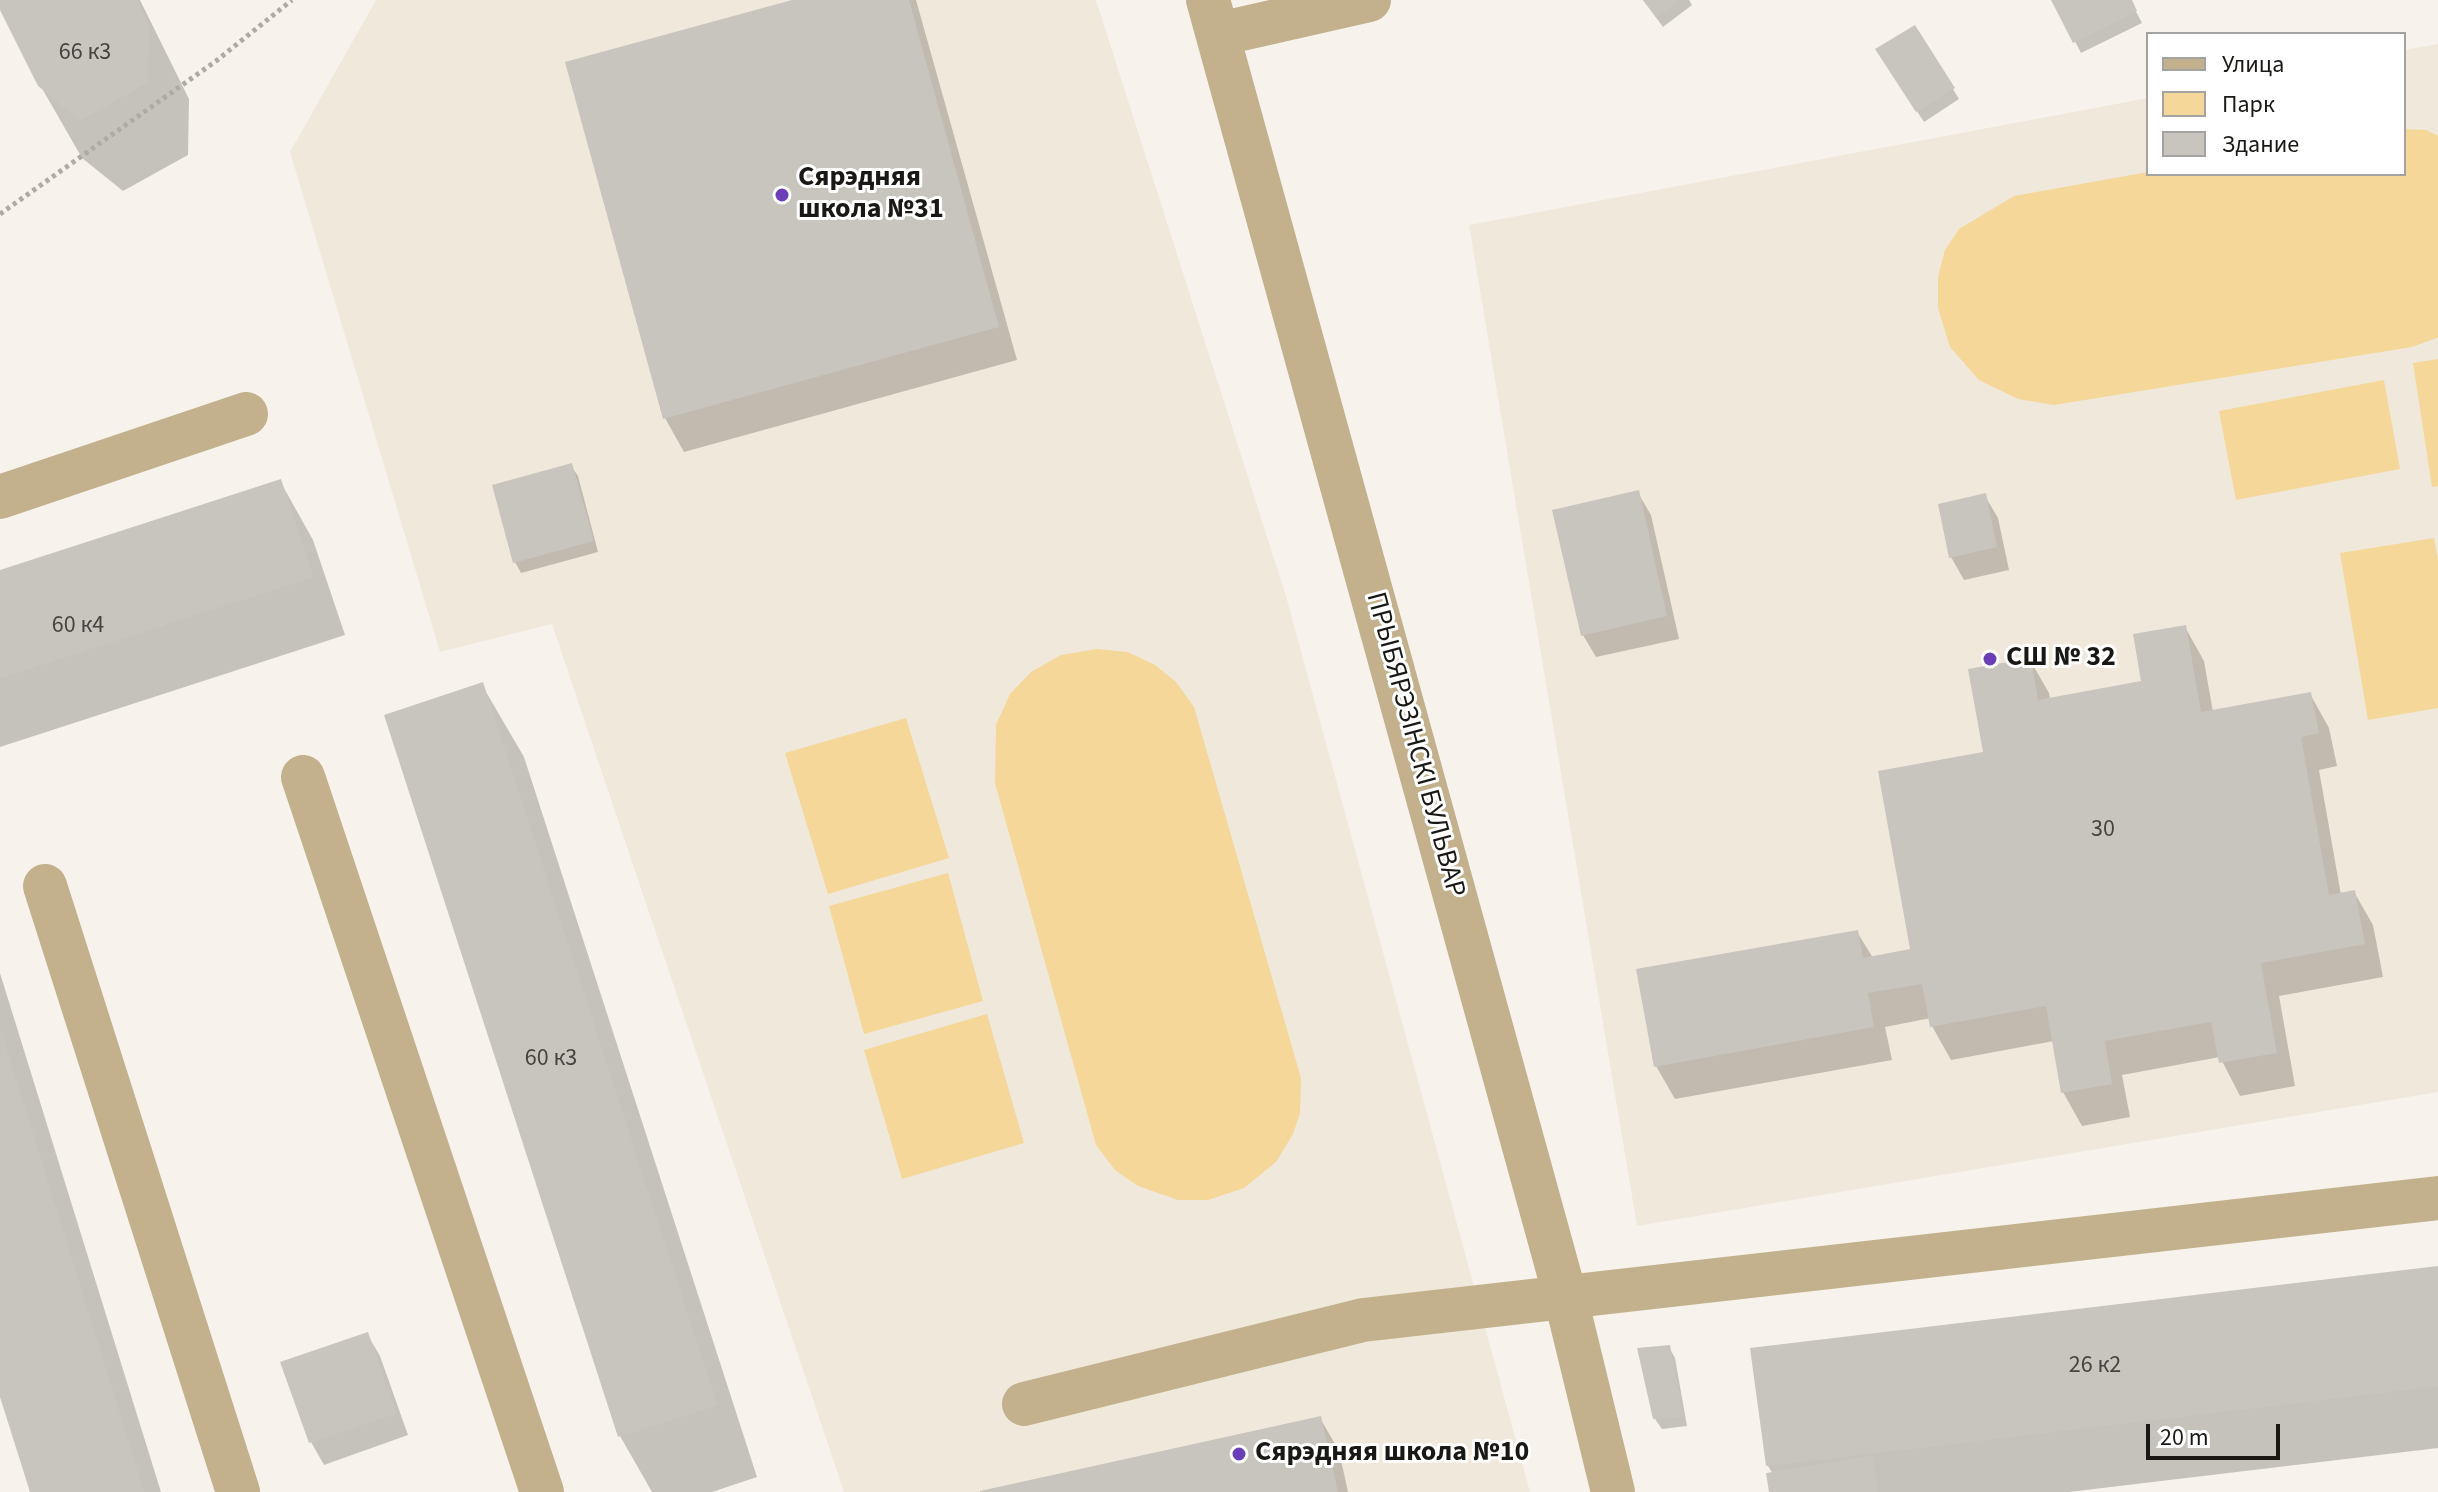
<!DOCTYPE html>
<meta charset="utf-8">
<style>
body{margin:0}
#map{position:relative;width:2438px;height:1492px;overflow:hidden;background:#f7f3ec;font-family:"Source Sans 3",sans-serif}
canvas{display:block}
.legend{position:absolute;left:2146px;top:32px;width:260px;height:144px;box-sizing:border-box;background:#fff;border:2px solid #a3a3a1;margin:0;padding:10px 14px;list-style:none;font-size:24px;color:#191815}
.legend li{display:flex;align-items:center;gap:16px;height:40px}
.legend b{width:40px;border:2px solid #a3a3a1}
.scale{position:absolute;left:2146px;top:1424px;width:134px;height:36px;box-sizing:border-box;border:4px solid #191815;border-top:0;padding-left:10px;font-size:24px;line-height:28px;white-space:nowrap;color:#191815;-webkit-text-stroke:6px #fff;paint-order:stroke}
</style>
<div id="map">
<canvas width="2438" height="1492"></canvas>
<ul class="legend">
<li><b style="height:10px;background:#c2b18c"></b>Улица</li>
<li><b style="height:22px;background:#f4d799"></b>Парк</li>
<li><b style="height:22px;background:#c8c5be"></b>Здание</li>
</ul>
<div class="scale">20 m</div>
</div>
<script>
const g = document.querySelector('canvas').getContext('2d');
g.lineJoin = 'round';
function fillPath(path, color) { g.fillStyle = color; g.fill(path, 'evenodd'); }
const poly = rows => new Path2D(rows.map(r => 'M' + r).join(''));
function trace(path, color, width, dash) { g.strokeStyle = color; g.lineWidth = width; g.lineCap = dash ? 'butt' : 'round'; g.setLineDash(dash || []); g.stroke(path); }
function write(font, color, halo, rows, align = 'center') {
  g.font = font + ' "Source Sans 3",sans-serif'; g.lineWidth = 6; g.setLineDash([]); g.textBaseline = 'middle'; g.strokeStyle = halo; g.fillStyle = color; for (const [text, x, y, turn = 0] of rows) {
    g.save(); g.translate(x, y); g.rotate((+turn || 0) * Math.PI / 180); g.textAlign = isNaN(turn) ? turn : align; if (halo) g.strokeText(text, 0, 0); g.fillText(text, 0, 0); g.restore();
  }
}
const built = poly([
 [376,0,1096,0,1286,596,1530,1492,844,1492,552,624,440,652,290,152],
 [2438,44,2438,1092,1637,1226,1469,225,2148,98,2148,174,2404,174,2404,50]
]);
const green = poly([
 [2404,129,2426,130,2438,136,2438,337,2434,339,2412,347,2054,405,2018,399,1979,380,1950,347,1938,308,1938,277,1945,250,1959,229,2014,196,2148,172,2148,174,2404,174],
 [2438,359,2438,486,2432,487,2413,363],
 [2384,380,2400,469,2236,500,2219,411],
 [2434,538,2438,561,2438,708,2368,720,2340,553],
 [1097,649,1128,652,1155,665,1176,682,1194,707,1301,1078,1300,1113,1293,1134,1276,1162,1244,1188,1208,1200,1178,1200,1138,1186,1115,1170,1096,1145,995,783,996,725,1010,694,1031,672,1061,655],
 [906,718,949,858,828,894,785,753],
 [948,873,983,1001,864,1034,829,906],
 [987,1014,1024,1143,902,1179,864,1050]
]);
const shadow = poly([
 [0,0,140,0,189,99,188,155,123,191,82,158,40,85,0,6],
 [799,0,916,0,1017,360,684,452,665,418],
 [1643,0,1689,0,1692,5,1663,27],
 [2054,0,2130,0,2142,23,2081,53],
 [1884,61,1953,89,1959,99,1924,122],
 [571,466,578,476,598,552,521,573,515,562],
 [280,481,313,540,345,635,0,747,0,572],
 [1638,493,1651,515,1679,639,1596,657,1583,635],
 [1985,496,1998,518,2009,570,1964,580,1951,557],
 [2185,627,2204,661,2213,712,2310,694,2329,728,2337,766,2319,770,2341,895,2354,892,2373,925,2383,977,2279,996,2295,1086,2240,1096,2220,1057,2122,1075,2130,1117,2082,1126,2063,1092,2054,1041,1951,1060,1932,1026,1931,1018,1885,1027,1892,1060,1675,1099,1656,1066,1857,932,1873,958,1912,951,1986,754,2030,660,2049,693,2050,699,2143,682],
 [482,685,524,757,757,1477,712,1492,652,1492,620,1436,386,716],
 [0,973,161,1492,32,1492,0,1390],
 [2438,1268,2438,1448,2069,1492,1772,1492,1773,1474,1768,1466,1752,1350],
 [367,1334,380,1356,408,1435,324,1465,311,1442,283,1364],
 [1669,1347,1675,1358,1687,1426,1662,1429,1655,1419],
 [1320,1418,1339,1451,1348,1492,983,1492]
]);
const building = poly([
 [0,0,136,0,149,25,148,82,80,120,38,86,0,10],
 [792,0,909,0,999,327,663,419,565,62],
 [1643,0,1679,0,1656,17],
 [2051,0,2132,0,2137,11,2073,43],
 [1915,25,1955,88,1916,112,1875,49],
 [572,463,594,541,513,563,492,485],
 [281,479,313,577,0,678,0,570],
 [1639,490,1667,616,1581,636,1552,510],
 [1986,493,1997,547,1949,558,1938,504],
 [2186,625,2201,712,2311,692,2319,733,2301,737,2329,895,2355,890,2365,944,2261,963,2277,1053,2219,1063,2211,1022,2105,1041,2112,1084,2061,1093,2046,1006,1930,1027,1922,984,1868,993,1874,1027,1654,1067,1636,969,1858,930,1863,958,1910,949,1878,771,1983,752,1968,669,2031,658,2038,700,2141,681,2133,634],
 [483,682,717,1405,618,1437,384,715],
 [1,1031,144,1492,30,1492,0,1397],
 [2438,1266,2438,1386,1766,1466,1750,1348],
 [368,1332,396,1413,309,1443,280,1362],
 [1670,1345,1683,1416,1653,1419,1637,1348],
 [1321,1416,1338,1492,980,1492,980,1491],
 [1872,1456,1878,1492,1769,1492,1766,1473]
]);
const path = poly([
 [0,214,216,61,292,0]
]);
const minor = poly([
 [1208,0,1566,1299,1613,1492],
 [1219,34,1369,0],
 [0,497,246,414],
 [303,777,542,1492],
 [45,886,238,1492],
 [1024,1404,1363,1320,2438,1198]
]);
const markers = [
 [782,195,8,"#693eb6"],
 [1990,659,8,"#693eb6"],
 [1239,1454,8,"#693eb6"]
];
const numberNames = [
 ["66 к3",85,54],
 ["60 к4",78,627],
 ["30",2103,831],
 ["60 к3",551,1060],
 ["26 к2",2095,1367]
];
const poiNames = [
 ["Сярэдняя",798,179],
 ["школа №31",798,211],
 ["СШ № 32",2006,659],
 ["Сярэдняя школа №10",1255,1454]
];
const streetNames = [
 ["ПРЫБЯРЭЗІНСКІ БУЛЬВАР",1414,745,75]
];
fillPath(built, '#f0e9db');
fillPath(green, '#f4d799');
fillPath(shadow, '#0003');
fillPath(building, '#c8c5be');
trace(path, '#aeaba5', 5, [4, 4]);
trace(minor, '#c2b18c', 44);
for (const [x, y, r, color] of markers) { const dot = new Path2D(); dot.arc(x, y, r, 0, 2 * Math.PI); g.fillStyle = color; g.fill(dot); trace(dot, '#fff', 3); }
write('24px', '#45433f', null, numberNames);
write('bold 28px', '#191815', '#fff', poiNames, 'left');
write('28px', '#191815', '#fff', streetNames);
</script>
